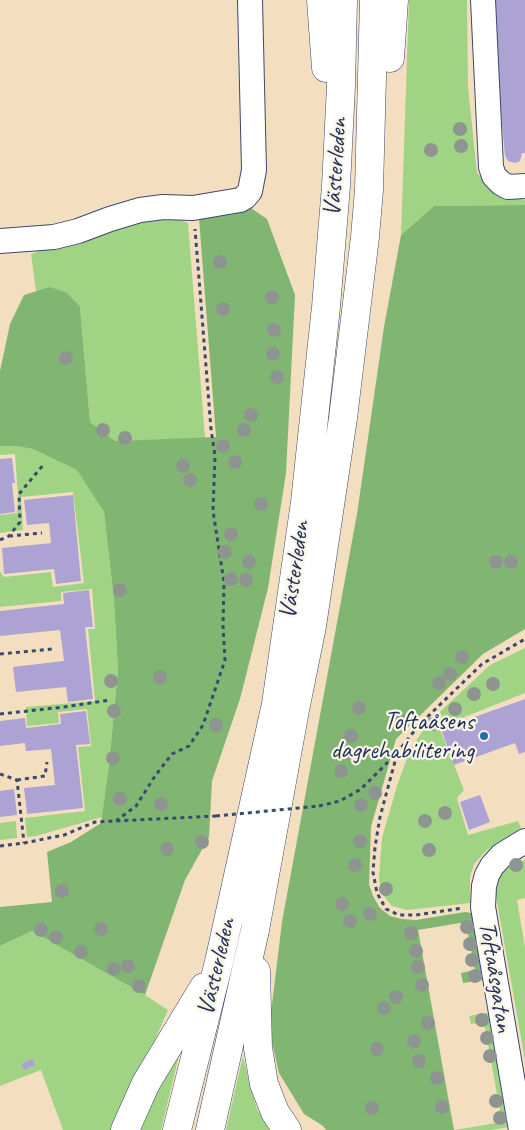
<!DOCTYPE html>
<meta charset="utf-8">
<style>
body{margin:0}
canvas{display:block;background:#f3dec0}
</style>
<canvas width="525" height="1130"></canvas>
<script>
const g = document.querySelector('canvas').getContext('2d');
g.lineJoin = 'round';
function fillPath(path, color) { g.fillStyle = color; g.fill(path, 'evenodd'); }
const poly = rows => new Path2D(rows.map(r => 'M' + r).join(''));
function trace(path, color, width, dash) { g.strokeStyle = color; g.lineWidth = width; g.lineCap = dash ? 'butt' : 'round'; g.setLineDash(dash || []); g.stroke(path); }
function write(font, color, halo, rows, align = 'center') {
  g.font = font + ' Caveat,sans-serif'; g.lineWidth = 4.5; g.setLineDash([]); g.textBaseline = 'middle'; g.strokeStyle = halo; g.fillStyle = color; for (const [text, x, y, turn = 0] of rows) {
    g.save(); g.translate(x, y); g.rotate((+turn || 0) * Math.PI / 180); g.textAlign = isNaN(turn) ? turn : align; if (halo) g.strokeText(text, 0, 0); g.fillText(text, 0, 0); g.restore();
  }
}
const green = poly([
 [409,0,467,0,468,87,477,173,501,194,525,200,525,205,434,206,401,235],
 [172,215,188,223,205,438,115,441,90,422,80,307,39,313,31,254,80,235],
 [0,446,16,446,33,449,78,470,104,512,114,601,118,670,109,765,102,817,36,836,27,837,25,818,85,811,78,747,91,746,87,709,58,712,59,723,27,726,26,707,95,701,88,629,95,629,92,589,61,592,61,601,0,607,0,571,4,577,51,572,53,587,84,583,73,492,21,497,23,530,0,533,0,515,17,513,18,496,15,454,0,455],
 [525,648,525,693,439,727,464,790,457,798,468,835,518,821,521,828,487,850,474,864,470,877,470,903,407,910,392,906,381,893,379,877,382,838,397,786,410,750,428,723,490,665],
 [16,821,17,838,0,840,0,823],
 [525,860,525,898,517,900,525,947,525,1060,494,885,505,869],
 [32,931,145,995,168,1010,116,1130,63,1130,41,1070,0,1086,0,946],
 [486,1013,490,1014,510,1127,491,1130,455,1130,502,1122,484,1022,471,1024,469,1016],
 [182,1043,161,1130,135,1130],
 [243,1056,249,1082,257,1109,270,1130,226,1130]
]);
const forest = poly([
 [245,204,267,219,295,295,286,473,268,588,240,699,212,781,209,837,185,880,145,995,32,931,0,946,0,907,52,902,47,852,71,842,101,823,109,765,118,670,114,601,104,512,77,470,33,449,16,446,0,446,0,371,10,324,24,295,50,287,67,293,80,307,90,422,115,441,216,437,199,218],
 [525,205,525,629,483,654,396,739,371,827,369,884,373,896,380,908,390,916,402,919,416,920,465,912,471,913,475,917,485,976,483,980,463,983,461,973,475,970,466,922,418,930,454,1130,326,1130,323,1126,304,1114,279,1073,269,1029,282,922,357,514,384,327,401,235,434,206]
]);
const building = poly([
 [493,0,525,0,525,153,522,153,520,161,515,163,508,161,505,155,497,74],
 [12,458,15,483,12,483,15,512,0,514,0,459],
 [73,495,81,581,56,584,54,569,4,574,2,548,51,543,49,523,27,525,24,500],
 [89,590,93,627,85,627,93,699,68,702,66,687,16,692,13,667,64,661,60,630,0,636,0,611,64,604,63,593],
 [525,699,525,752,519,754,515,743,454,765,441,729],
 [86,711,90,744,76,745,83,808,27,814,24,788,55,785,51,749,26,751,25,743,0,746,0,721,25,718,26,728,61,724,60,714],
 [14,789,17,815,0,817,0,791],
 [480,795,490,822,469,830,460,802],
 [33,1059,35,1065,24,1070,21,1064]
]);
const path = poly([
 [9,536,42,533],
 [0,540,9,536,20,522,19,494,44,464],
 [0,654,53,649],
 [0,714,64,707,110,700],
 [397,754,380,817,375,847,373,872,377,893,386,909,399,915,416,915,463,908],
 [0,774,17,780,24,843],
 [17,780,45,776,47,762],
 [319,806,340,801,361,789,397,753,419,725,482,664,525,639],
 [116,821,136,806,155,776,172,754,189,746,203,725,225,660,223,626,224,582,213,511,215,456,211,429,195,229],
 [0,846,24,843,64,835,95,822,216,816]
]);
const minor = poly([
 [483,0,491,167,494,176,501,183,508,187,525,186],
 [0,241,54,237,78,231,110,219,140,210,163,207,193,208,240,200,245,197,250,191,254,170,250,0],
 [521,1130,483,907,484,886,487,875,492,866,502,855,525,841]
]);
const highway = poly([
 [321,0,326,68],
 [390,58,394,0],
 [256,971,258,1048,264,1084,275,1112,287,1130],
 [125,1130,146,1083,204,987],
 [177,1130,219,962,276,704,305,502,326,307,336,186,341,86,343,0],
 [210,1130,255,930,295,710,312,626,343,418,365,237,369,190,374,0]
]);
const pathBridge = poly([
 [216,816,319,806]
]);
const trees = [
 [460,129],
 [461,146],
 [431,150],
 [220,262],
 [272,297],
 [223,309],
 [274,330],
 [273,354],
 [66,358],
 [277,377],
 [251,415],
 [103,430],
 [244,430],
 [125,438],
 [223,446],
 [235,462],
 [183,466],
 [190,480],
 [261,504],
 [231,534],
 [225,552],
 [249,562],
 [496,562],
 [511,562],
 [231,579],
 [246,580],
 [120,590],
 [462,657],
 [450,674],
 [160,677],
 [111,681],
 [439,683],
 [493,684],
 [474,694],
 [359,708],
 [455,709],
 [114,711],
 [402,721],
 [433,724],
 [216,725],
 [351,736],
 [346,753],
 [113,758],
 [341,771],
 [375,793],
 [120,799],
 [161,804],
 [361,805],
 [445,813],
 [425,821],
 [360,841],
 [202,842],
 [167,849],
 [429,850],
 [355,865],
 [516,865],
 [386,889],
 [62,891],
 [342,904],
 [370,914],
 [350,921],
 [467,927],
 [101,929],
 [41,930],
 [411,933],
 [56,937],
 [470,944],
 [416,951],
 [81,952],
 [472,960],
 [128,966],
 [418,967],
 [114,969],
 [475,976],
 [422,985],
 [139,986],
 [396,997],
 [384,1008],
 [482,1020],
 [428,1023],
 [487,1038],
 [414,1041],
 [377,1049],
 [490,1056],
 [419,1061],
 [437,1078],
 [496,1101],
 [442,1107],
 [372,1108],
 [500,1118]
];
const markers = [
 [484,736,5,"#1f6fb2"]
];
const streetNames = [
 ["Västerleden",336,167,-86],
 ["Västerleden",295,570,-82],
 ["Västerleden",217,967,-77],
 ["Toftaåsgatan",495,977,81]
];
const poiNames = [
 ["Toftaåsens",474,722],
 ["dagrehabilitering",474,751]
];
fillPath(green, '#a0d484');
fillPath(forest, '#80b672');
fillPath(building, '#ada2d4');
trace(minor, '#3b496d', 26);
trace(highway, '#3b496d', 29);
trace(path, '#3b496d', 3, [4, 4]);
trace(minor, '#fff', 24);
trace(highway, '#fff', 28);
trace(pathBridge, '#3b496d', 3, [4, 4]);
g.fillStyle = '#8e9490';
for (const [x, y] of trees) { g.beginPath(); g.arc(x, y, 7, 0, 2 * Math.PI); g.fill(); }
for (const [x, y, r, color] of markers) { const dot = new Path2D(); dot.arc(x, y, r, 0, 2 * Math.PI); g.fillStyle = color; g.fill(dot); trace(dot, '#fcf5e5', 2); }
write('25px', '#1b2f5e', '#fcf5e5', streetNames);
write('25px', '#1b2f5e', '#fcf5e5', poiNames, 'right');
</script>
